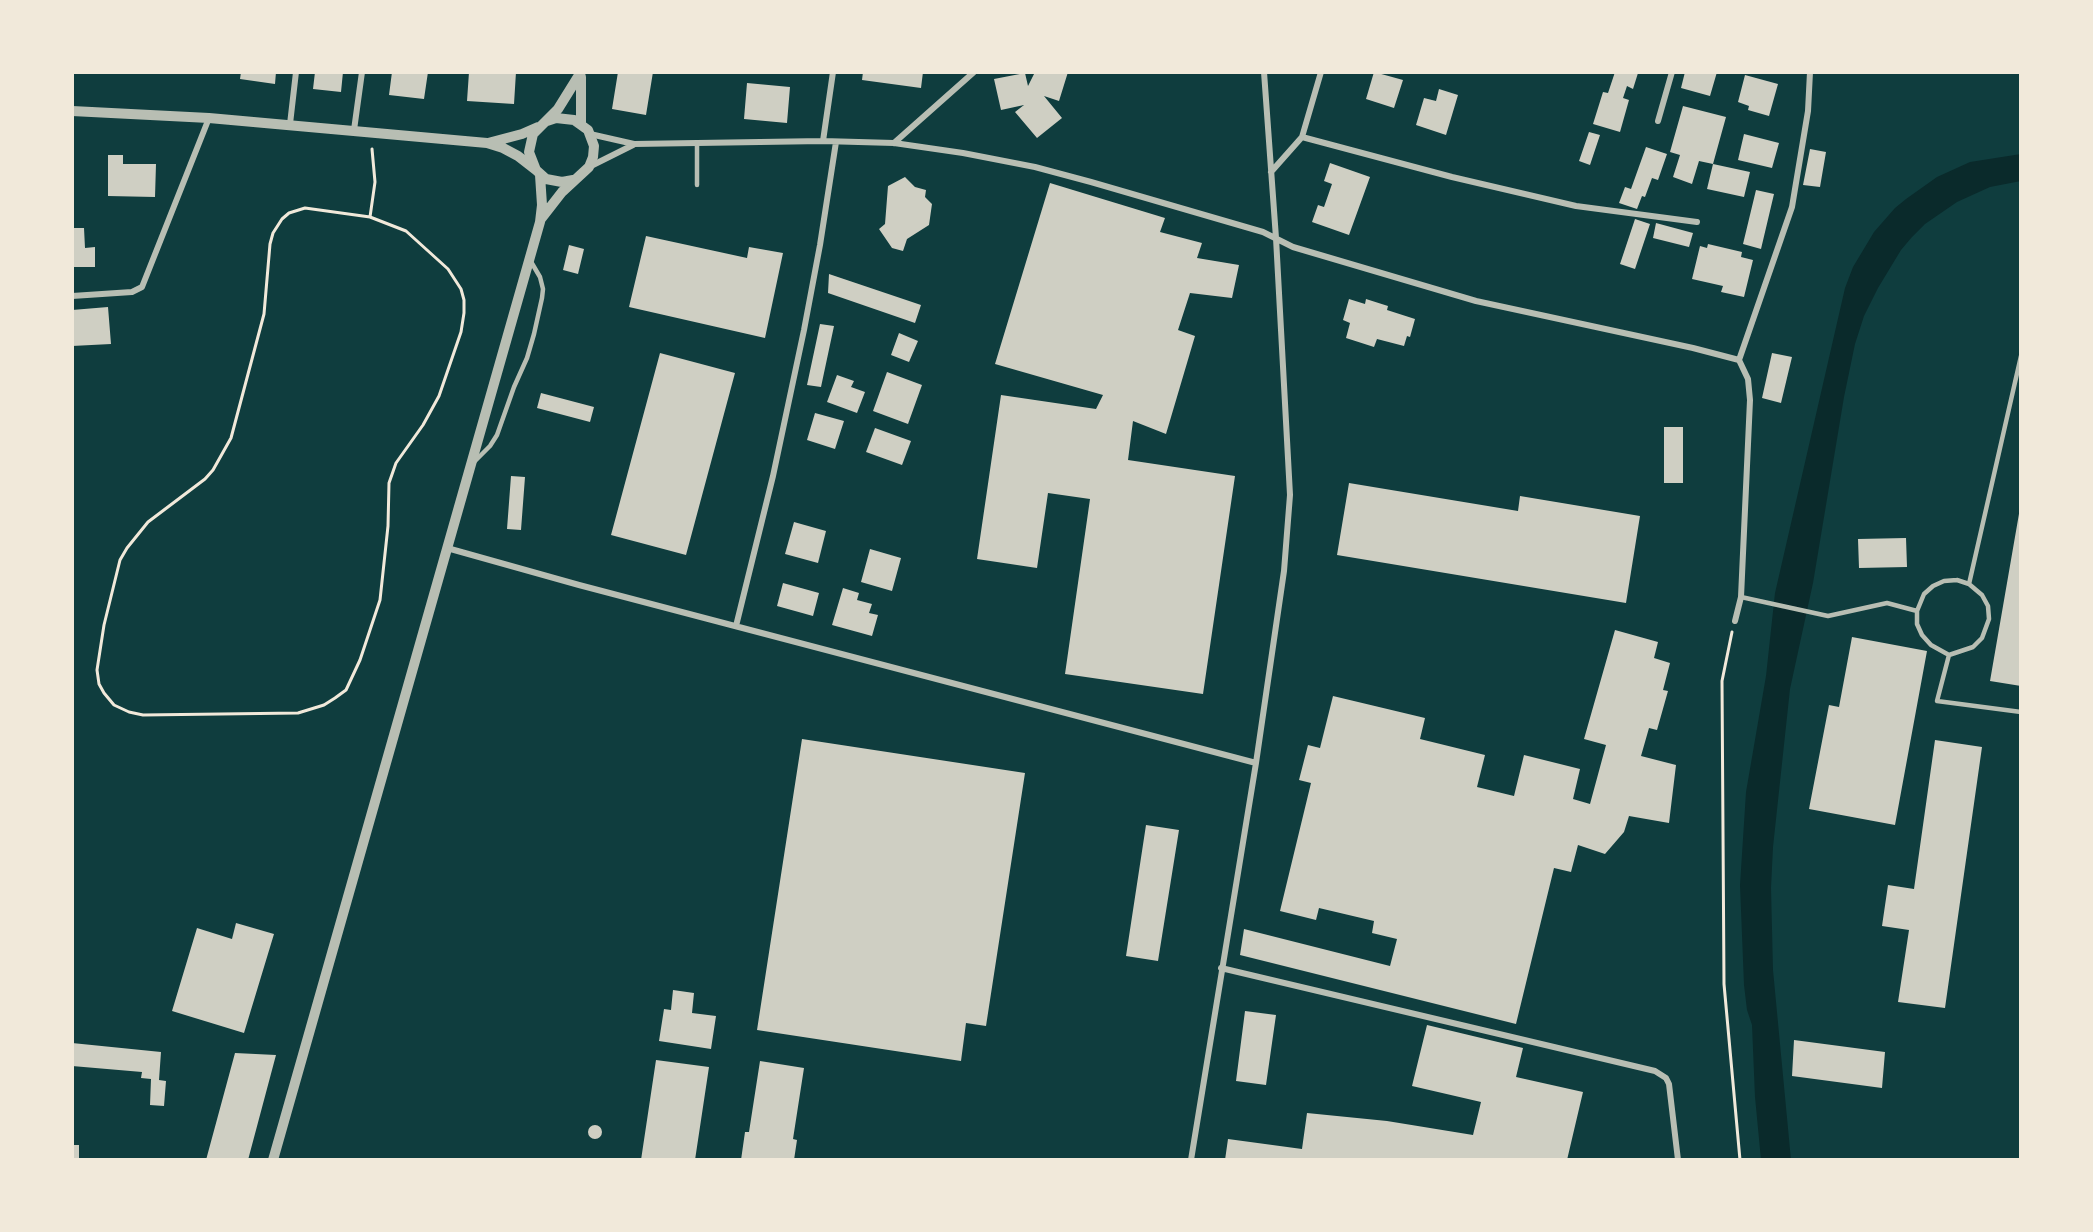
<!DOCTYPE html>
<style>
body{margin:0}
#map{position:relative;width:2093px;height:1232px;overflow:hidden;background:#0f3d3e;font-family:Ubuntu,sans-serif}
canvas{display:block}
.frame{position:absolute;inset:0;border:74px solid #f1e9da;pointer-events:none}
</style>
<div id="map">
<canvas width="2093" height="1232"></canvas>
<div class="frame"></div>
</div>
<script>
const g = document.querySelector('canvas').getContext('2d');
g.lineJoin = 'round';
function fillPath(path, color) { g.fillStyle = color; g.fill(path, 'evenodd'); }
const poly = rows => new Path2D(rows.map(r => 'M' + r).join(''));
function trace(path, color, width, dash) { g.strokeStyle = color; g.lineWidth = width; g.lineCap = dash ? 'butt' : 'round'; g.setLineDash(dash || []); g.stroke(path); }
const water = poly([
 [2021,154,2021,181,1990,187,1957,202,1925,224,1912,237,1901,250,1878,288,1864,316,1855,344,1844,397,1813,583,1790,689,1773,847,1771,888,1773,970,1791,1160,1761,1160,1755,1097,1752,1025,1747,1010,1744,985,1740,885,1746,792,1766,676,1775,593,1845,288,1853,267,1874,232,1895,208,1906,199,1937,177,1970,162]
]);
const building = poly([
 [241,72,276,72,275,84,240,79],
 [315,72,343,72,341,92,313,89],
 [392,72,428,72,424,99,389,95],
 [469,72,516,72,514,104,467,101],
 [618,72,653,72,646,115,612,109],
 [863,72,923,72,921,88,862,80],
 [1035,72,1068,72,1059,101,1044,96,1062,118,1037,138,1015,112,1024,105,1001,110,994,79,1025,73,1028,86],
 [1374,72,1403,80,1394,108,1366,99],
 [1615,72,1638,73,1633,89,1627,86,1623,98,1629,100,1620,132,1593,124,1603,92,1608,93],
 [1685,72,1717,72,1710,96,1681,88],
 [1745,75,1778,84,1769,116,1748,110,1749,106,1738,102],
 [747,83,790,87,787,123,744,119],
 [1439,89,1458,95,1446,135,1416,125,1424,98,1436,101],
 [1683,106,1726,117,1713,164,1699,161,1692,184,1673,177,1680,155,1670,152],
 [1589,132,1600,135,1590,165,1579,161],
 [1744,134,1779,143,1772,168,1738,160],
 [1646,147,1667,154,1658,180,1652,178,1645,197,1642,196,1637,209,1619,203,1625,187,1631,189],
 [1810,149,1826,152,1820,187,1803,185],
 [108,155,123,155,123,164,156,164,155,197,108,196],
 [1330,163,1370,177,1349,235,1312,222,1318,205,1324,207,1332,184,1324,181],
 [1713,164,1750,172,1744,197,1707,189],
 [905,177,915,187,926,190,925,197,932,204,929,225,907,239,903,251,892,248,879,229,885,224,888,186],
 [1050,183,1165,218,1160,232,1202,243,1197,258,1239,265,1232,298,1190,293,1178,330,1195,336,1166,434,1133,421,1128,460,1235,476,1203,694,1065,674,1090,499,1048,493,1037,568,977,559,1001,395,1096,409,1103,395,995,364],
 [1756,190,1774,194,1761,249,1743,244],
 [1635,219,1650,224,1635,269,1620,264],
 [1656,223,1693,233,1689,247,1653,238],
 [72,228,84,228,85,248,95,247,95,267,72,267],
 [646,236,747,258,749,247,783,253,765,338,629,307],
 [1708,244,1742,252,1741,257,1753,260,1744,297,1721,292,1723,286,1692,279,1700,246,1707,248],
 [569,245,584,249,578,274,563,270],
 [829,274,921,305,915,323,828,293],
 [1349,299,1365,304,1366,299,1388,306,1387,310,1415,319,1410,337,1407,336,1404,346,1377,339,1374,347,1346,338,1350,323,1343,320],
 [108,307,111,344,72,346,72,310],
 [820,324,834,326,821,387,807,385],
 [899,333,918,341,909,362,891,355],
 [660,353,735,373,686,555,611,535],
 [1772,353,1792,357,1781,403,1762,398],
 [887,372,922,385,908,424,873,411],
 [837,375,854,381,851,387,865,392,857,413,827,402],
 [541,393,594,407,590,422,537,408],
 [815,413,844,421,835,449,807,440],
 [1664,427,1683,427,1683,483,1664,483],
 [875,428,911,441,902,465,866,452],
 [511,476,525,477,521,530,507,529],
 [1349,483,1518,511,1520,496,1640,516,1626,603,1337,555],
 [2020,508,2021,508,2021,686,1990,681],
 [794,522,826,531,818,563,785,554],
 [1906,538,1907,567,1859,568,1858,539],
 [870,549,901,558,892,591,861,582],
 [783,583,819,593,813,616,777,606],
 [843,588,859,593,857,600,872,604,869,613,878,615,872,636,832,625],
 [1615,630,1658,642,1654,658,1670,663,1663,690,1668,691,1657,730,1649,728,1641,756,1676,765,1669,823,1629,816,1624,832,1605,854,1578,845,1571,872,1554,868,1516,1024,1240,955,1244,929,1390,966,1397,939,1372,933,1374,921,1319,908,1316,920,1280,911,1311,783,1299,780,1308,745,1320,748,1333,696,1425,718,1420,739,1485,755,1477,787,1514,796,1524,755,1580,769,1573,799,1590,804,1606,745,1584,739],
 [1852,637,1927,651,1895,825,1809,809,1829,705,1839,707],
 [802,739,1025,773,986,1026,966,1023,961,1061,757,1030],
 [1935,740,1982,747,1945,1008,1898,1002,1909,930,1882,926,1888,885,1914,889],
 [1146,825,1179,830,1158,961,1126,956],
 [236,923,274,934,244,1033,172,1011,197,928,232,939],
 [673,990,694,993,692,1013,716,1016,711,1049,659,1041,664,1009,671,1010],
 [1245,1011,1276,1015,1266,1085,1236,1081],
 [1427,1025,1523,1048,1516,1077,1583,1092,1567,1160,1225,1160,1228,1139,1302,1149,1307,1113,1387,1121,1473,1135,1481,1102,1412,1086],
 [1794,1040,1885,1052,1882,1088,1792,1076],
 [72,1043,161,1052,159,1080,166,1081,164,1106,150,1105,151,1079,141,1078,142,1072,72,1066],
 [235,1053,276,1055,248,1160,206,1160],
 [656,1060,709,1067,695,1160,641,1160],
 [760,1061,804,1068,793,1139,797,1140,794,1160,741,1160,745,1132,749,1132],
 '588 1132a7 7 0 1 1 14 0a7 7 0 1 1-14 0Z',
 [72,1145,79,1145,79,1160,72,1160]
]);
const path = poly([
 [305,208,370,217,406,231,448,269,461,289,464,300,464,313,461,332,439,396,423,425,396,463,389,483,388,526,380,600,360,660,346,690,335,698,324,705,298,713,143,715,129,712,114,705,104,693,99,684,97,670,104,625,120,560,127,548,148,522,205,479,213,470,231,438,264,314,270,244,273,233,282,219,289,213,305,208],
 [370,217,375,182,372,149],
 [1732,632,1722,681,1724,984,1740,1160]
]);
const service = poly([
 [697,185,697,144],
 [475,461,490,446,497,435,514,387,527,358,534,334,542,298,543,289,540,277,530,260],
 [1957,580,1969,584,1982,595,1988,606,1989,619,1982,638,1973,647,1949,655,1931,645,1922,635,1917,624,1917,611,1924,594,1933,586,1944,581,1957,580],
 [1969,584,2021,356],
 [1741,597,1828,616,1887,603,1917,611],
 [1949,655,1937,701,2021,712]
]);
const minor = poly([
 [1658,121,1672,72],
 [290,124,296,72],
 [354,130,362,72],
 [590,134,634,144,823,141,894,143,963,153,1035,167,1091,182,1263,232,1293,247,1476,301,1693,348,1739,360,1748,379,1750,400,1741,597,1735,621],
 [1302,137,1452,177,1576,206,1697,222],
 [823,141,833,72],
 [894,143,974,72],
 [589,167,633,145],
 [1271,172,1302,137,1321,72],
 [72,296,132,292,142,287,209,118],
 [1739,360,1792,207,1808,111,1810,72],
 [447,548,579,585,1256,763],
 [736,626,773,476,804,330,820,245,836,142],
 [1221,968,1655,1071,1666,1078,1669,1084,1678,1160],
 [1191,1160,1256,763,1284,571,1290,495,1276,238,1264,72]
]);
const tertiary = poly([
 [581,77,581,124],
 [72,111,209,118,487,143,503,148,518,156,536,170],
 [488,143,522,134,538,127],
 [573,180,562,182,546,179,536,170,529,152,533,134,558,109,581,72],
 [541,219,562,192,589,167,593,157,594,146,588,130,574,120,556,118,547,121],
 [273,1160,540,222,542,205,540,175]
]);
fillPath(water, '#0a2a2b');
fillPath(building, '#cfcfc3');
trace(path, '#f1e9da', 3);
trace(service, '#b8beb3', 4.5);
trace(minor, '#b8beb3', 6);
trace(tertiary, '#b8beb3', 10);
</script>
